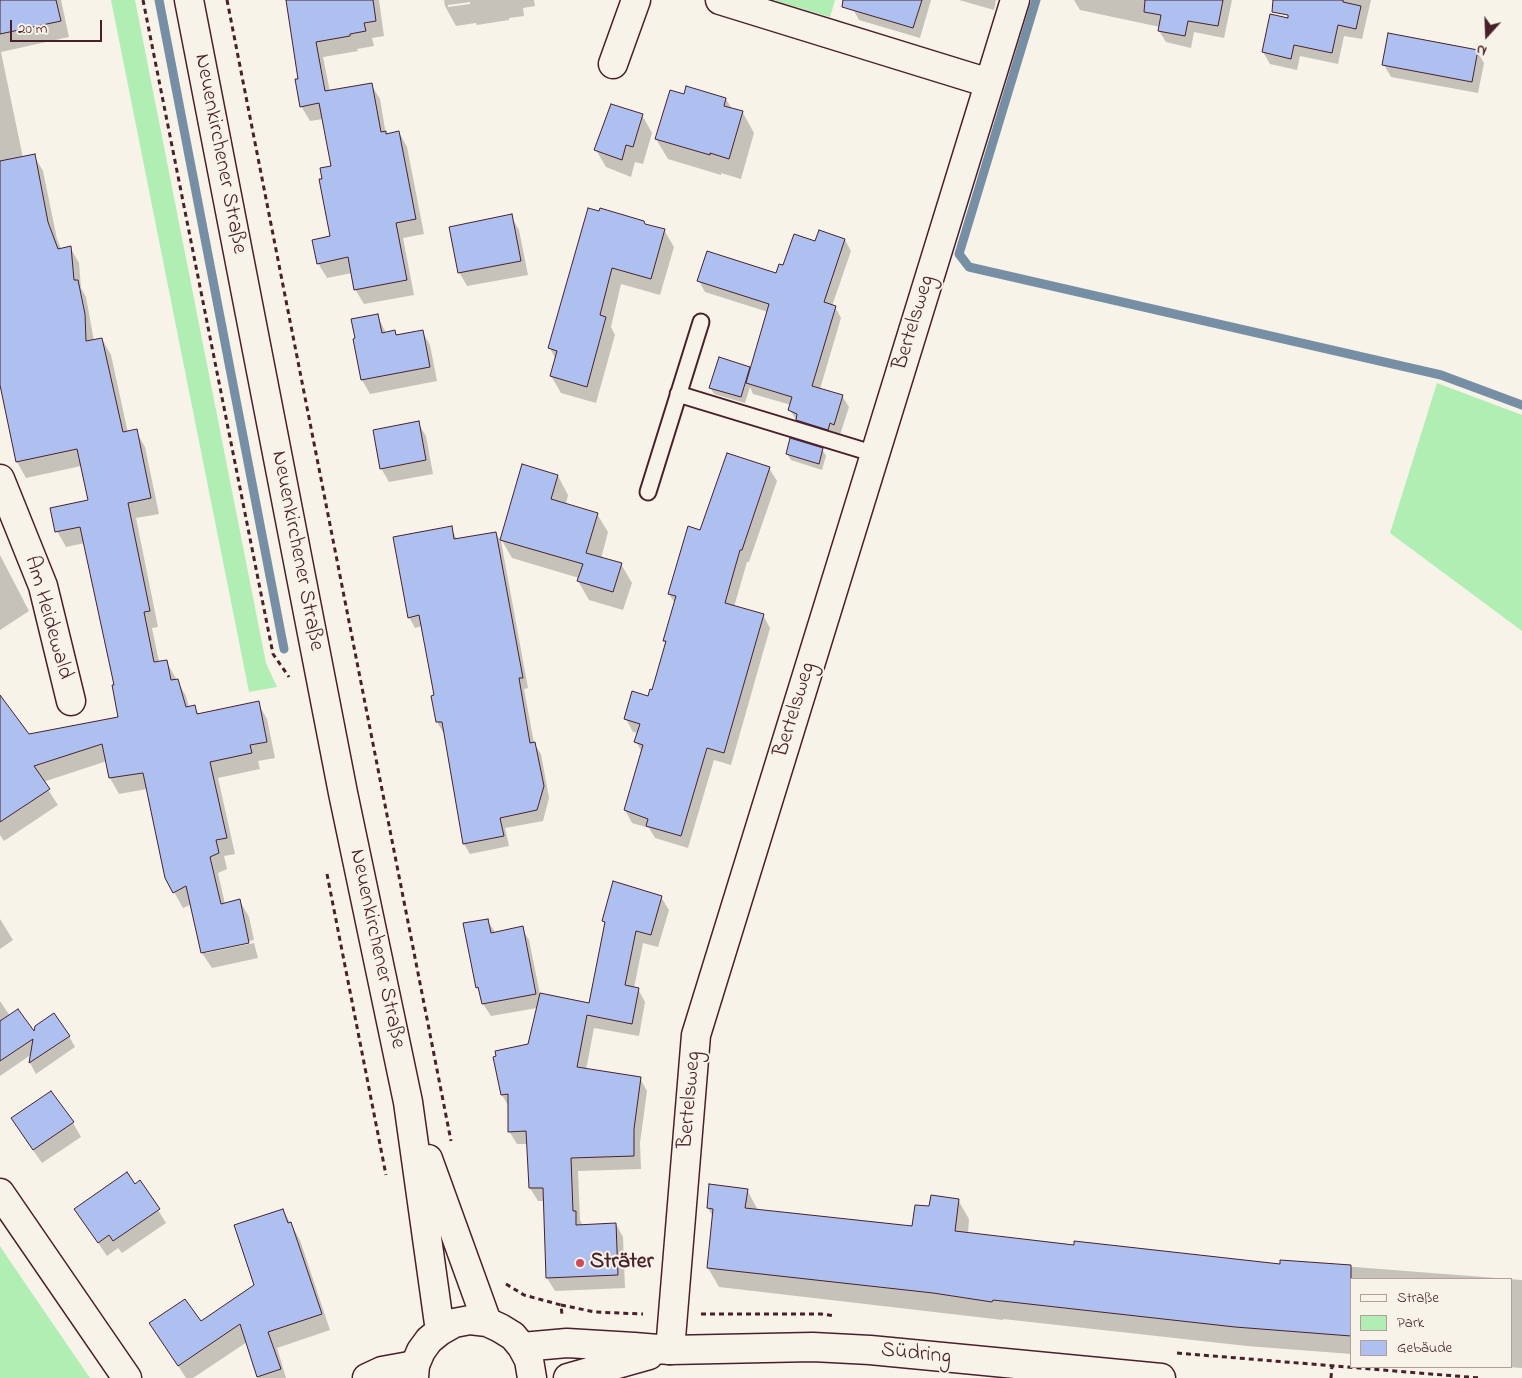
<!DOCTYPE html>
<meta charset="utf-8">
<style>
body{margin:0}
#map{position:relative;width:1522px;height:1378px;overflow:hidden;background:#f7f3e8;font-family:"Indie Flower",sans-serif}
canvas{display:block}
.legend{position:absolute;left:1350px;top:1278px;width:162px;height:90px;box-sizing:border-box;background:#f7f3e8;border:1px solid #b29e9c;margin:0;padding:6px 9px;list-style:none;font-size:15px;color:#4a1f2b}
.legend li{display:flex;align-items:center;gap:10px;height:25px}
.legend b{width:25px;border:1px solid #b29e9c}
.north{position:absolute;left:1462px;top:10px;width:50px;height:50px;-webkit-text-stroke:4px #f7f3e8;paint-order:stroke;rotate:200deg;font-size:14px;font-weight:700;line-height:20px;text-align:center;color:#4a1f2b}
.north::after{content:'';display:block;margin:auto;width:18px;height:22px;background:#4a1f2b;clip-path:polygon(50% 0,100% 100%,50% 72%,0 100%)}
.scale{position:absolute;left:10px;top:20px;width:92px;height:22px;box-sizing:border-box;border:2px solid #4a1f2b;border-top:0;padding-left:6px;font-size:15px;line-height:18px;white-space:nowrap;color:#4a1f2b;-webkit-text-stroke:4px #f7f3e8;paint-order:stroke}
</style>
<div id="map">
<canvas width="1522" height="1378"></canvas>
<ul class="legend">
<li><b style="height:6px;background:#f7f3e8"></b>Straße</li>
<li><b style="height:14px;background:#b1eeb4"></b>Park</li>
<li><b style="height:14px;background:#adc0ef"></b>Gebäude</li>
</ul>
<div class="north">N</div>
<div class="scale">20 m</div>
</div>
<script>
const g = document.querySelector('canvas').getContext('2d');
g.lineJoin = 'round';
function fillPath(path, color) { g.fillStyle = color; g.fill(path, 'evenodd'); }
const poly = rows => new Path2D(rows.map(r => 'M' + r).join(''));
function trace(path, color, width, dash) { g.strokeStyle = color; g.lineWidth = width; g.lineCap = dash ? 'butt' : 'round'; g.setLineDash(dash || []); g.stroke(path); }
function write(font, color, halo, rows, align = 'center') {
  g.font = font + ' "Indie Flower",sans-serif'; g.lineWidth = 4; g.setLineDash([]); g.textBaseline = 'middle'; g.strokeStyle = halo; g.fillStyle = color; for (const [text, x, y, turn = 0] of rows) {
    g.save(); g.translate(x, y); g.rotate((+turn || 0) * Math.PI / 180); g.textAlign = isNaN(turn) ? turn : align; if (halo) g.strokeText(text, 0, 0); g.fillText(text, 0, 0); g.restore();
  }
}
const green = poly([
 [111,0,135,0,266,663,277,687,249,692],
 [773,0,835,0,830,17],
 [1437,383,1522,415,1522,631,1390,533],
 [0,1246,12,1264,90,1378,0,1378]
]);
const shadow = poly([
 [0,0,61,0,69,37,1,52,23,158,34,156,43,171,57,239,61,249,70,247,79,263,81,288,86,297,94,341,102,339,111,355,128,433,136,431,145,447,159,514,136,518,158,627,152,628,159,662,166,661,186,696,189,707,194,706,199,715,258,703,267,719,275,758,258,761,260,769,218,778,235,854,224,856,227,869,218,873,225,904,240,901,249,917,254,940,206,951,206,953,254,943,258,958,212,968,202,953,192,904,183,908,174,892,147,789,119,794,110,778,107,761,43,782,58,805,4,841,0,835,0,697,29,736,120,718,115,686,85,543,66,547,57,531,89,501,81,466,26,478,17,462,0,379],
 [288,0,379,0,384,36,372,38,374,46,357,49,358,51,323,57,330,92,371,84,380,99,386,135,399,132,407,147,424,234,403,238,414,295,364,304,355,289,352,273,327,278,318,263,332,237,332,167,323,119,310,121,301,106,300,80],
 [444,0,534,0,535,6,523,8,524,16,509,18,509,20,477,25,476,23,456,26,445,6],
 [470,2,470,4,448,7,448,5],
 [855,0,931,0,920,38,859,20,853,9],
 [959,0,996,0,994,10],
 [1074,0,1232,0,1224,38,1194,32,1191,48,1166,42,1159,31,1160,27,1080,10],
 [1293,0,1371,0,1362,39,1344,36,1338,64,1300,56,1297,70,1270,64,1263,52,1289,19],
 [1477,51,1484,63,1478,93,1391,77,1384,65],
 [685,95,726,99,732,109,743,113,754,133,741,179,721,173,721,175,668,159,656,139],
 [642,115,652,133,643,164,635,162,631,177,606,167,596,150],
 [511,216,519,230,528,275,467,286,459,272],
 [645,225,664,230,674,247,660,295,621,284,611,327,615,335,596,403,561,393,551,376,556,360,550,348],
 [820,232,845,240,851,251,832,306,835,307,841,318,820,389,842,396,849,407,840,435,836,434,834,440,803,431,790,410,791,405,753,394,750,387,745,403,714,394,710,387,749,368,751,370,768,312,705,292,699,281,776,274,816,242],
 [377,315,386,333,394,332,397,336,422,331,430,345,437,381,370,394,362,380,354,340],
 [418,423,426,436,433,474,389,482,381,468],
 [822,449,826,456,822,470,791,460,787,454],
 [769,468,777,481,749,562,747,562,734,607,763,615,770,628,731,765,714,760,688,848,655,838,649,828,632,823,625,810,642,752,636,742,638,733,633,732,626,719,653,692,666,644,664,640,675,603,669,594,701,531],
 [558,476,568,495,566,504,597,514,608,532,601,559,621,564,632,583,623,610,589,600,578,581,579,578,512,558,501,539],
 [451,527,457,540,495,533,501,541,528,688,524,689,534,743,541,754,549,798,543,821,505,828,509,846,470,854,464,844,445,732,443,732,437,722,436,696,422,626,415,628,409,617],
 [0,555,29,611,0,630],
 [661,897,669,910,658,947,643,943,634,988,638,989,645,1002,639,1036,594,1028,586,1070,640,1078,647,1091,640,1143,641,1169,578,1171,580,1220,583,1226,616,1224,623,1237,625,1288,555,1291,547,1278,544,1201,538,1201,530,1188,528,1144,517,1144,509,1131,509,1107,502,1095,529,1045,537,1008,491,1016,483,1004,481,995,477,987,487,920,495,932,522,928,529,940,540,994,590,1004,606,925,603,920],
 [0,919,13,940,0,949],
 [0,1001,10,1016,35,1035,69,1036,75,1047,36,1074,30,1063,32,1054,0,1076],
 [73,1123,81,1137,42,1163,21,1133],
 [134,1186,158,1210,166,1223,122,1253,118,1248,107,1256,84,1222],
 [747,1190,758,1210,914,1228,931,1208,958,1200,969,1219,968,1234,1075,1246,1281,1265,1329,1265,1522,1280,1522,1368,1508,1367,1511,1367,1511,1279,1351,1279,1351,1354,1247,1346,1003,1319,1003,1320,719,1287,708,1268,713,1217,708,1208],
 [283,1210,300,1240,330,1330,277,1348,286,1378,259,1378,247,1342,193,1378,186,1378,151,1324,200,1323,255,1285]
]);
const stream = poly([
 [159,0,284,649],
 [1036,0,959,254,969,267,1441,375,1522,405]
]);
const building = poly([
 [0,0,56,0,61,21,0,34,0,0],
 [286,0,373,0,376,21,364,23,366,31,350,34,350,36,316,42,325,91,372,83,381,132,386,131,386,134,399,131,416,219,396,223,407,280,354,290,348,257,317,264,312,240,330,236,319,179,322,179,320,168,331,166,319,103,300,107,295,79,298,79,286,0],
 [843,0,922,0,913,28,842,7,843,0],
 [1145,0,1223,0,1218,26,1188,21,1185,36,1158,31,1161,15,1144,12,1145,0],
 [1273,0,1343,0,1343,2,1361,6,1356,29,1338,25,1332,53,1294,45,1291,59,1262,52,1270,14,1288,18,1288,15,1272,12,1273,0],
 [1388,33,1478,50,1472,82,1382,65,1388,33],
 [686,86,726,98,724,106,743,111,729,159,710,153,710,155,655,139,670,90,684,94,686,86],
 [611,104,643,114,633,147,626,145,622,160,594,150,611,104],
 [35,154,48,222,58,249,71,246,74,280,78,280,85,314,86,341,102,338,123,432,137,429,151,498,128,503,150,611,144,612,154,662,167,660,171,680,178,679,186,707,195,705,197,714,259,701,267,742,250,745,252,753,210,762,227,838,216,840,219,853,210,857,221,904,240,899,249,943,201,953,186,886,173,893,165,878,143,773,109,778,102,744,34,766,50,789,0,822,0,695,29,734,118,717,112,685,114,685,80,527,55,532,50,508,88,500,77,449,16,462,0,385,0,161,35,154],
 [588,208,599,211,600,208,644,221,645,224,665,229,651,279,612,268,600,315,606,317,587,387,550,376,557,351,548,348,588,208],
 [512,214,521,261,458,273,449,227,512,214],
 [819,230,845,239,824,302,836,306,812,386,843,395,834,425,830,423,828,430,796,420,797,414,788,410,792,397,746,383,769,304,697,281,707,251,776,273,779,264,783,265,794,234,815,241,819,230],
 [378,314,382,333,395,330,396,335,423,330,430,367,361,380,353,339,355,338,351,319,378,314],
 [719,357,750,367,741,397,709,388,719,357],
 [419,421,426,460,380,469,373,430,419,421],
 [790,438,823,448,819,464,786,454,790,438],
 [727,453,770,467,742,550,740,550,725,603,764,614,724,753,707,748,681,836,646,826,648,819,624,810,643,745,634,742,640,724,624,719,632,691,648,696,650,689,652,690,666,641,663,641,676,596,668,594,688,526,700,530,727,453],
 [522,464,558,475,551,499,598,513,586,553,622,563,613,592,577,581,583,564,500,540,522,464],
 [452,526,454,539,496,532,523,678,519,678,530,743,535,742,544,786,537,810,500,818,504,836,463,844,442,722,436,722,431,696,434,695,419,615,408,618,393,537,452,526],
 [613,881,662,896,651,935,636,931,625,985,639,988,632,1024,587,1015,577,1067,641,1077,634,1129,634,1156,571,1158,573,1211,576,1211,576,1225,616,1223,618,1275,546,1278,543,1188,529,1188,526,1131,508,1132,508,1094,501,1095,493,1057,496,1056,495,1051,528,1044,540,993,589,1003,605,922,602,921,613,881],
 [488,919,491,933,523,926,536,994,482,1004,478,987,476,988,463,923,488,919],
 [18,1009,34,1031,35,1026,54,1013,70,1036,29,1063,33,1039,0,1061,0,1021,18,1009],
 [51,1091,74,1122,33,1150,11,1118,51,1091],
 [127,1172,135,1184,140,1180,160,1209,113,1241,109,1235,98,1243,74,1209,127,1172],
 [709,1184,748,1189,745,1208,912,1226,915,1205,929,1206,931,1195,959,1199,955,1231,1074,1245,1074,1241,1280,1264,1280,1260,1351,1265,1351,1336,1235,1327,993,1300,992,1302,933,1293,707,1268,713,1209,707,1208,709,1184],
 [283,1209,288,1223,291,1222,322,1314,268,1332,281,1369,257,1377,240,1324,178,1366,149,1323,185,1299,201,1321,254,1285,234,1225,283,1209]
]);
const path = poly([
 [143,0,273,654,289,677],
 [227,0,451,1141],
 [327,874,386,1175],
 [506,1284,524,1295,561,1305,562,1315],
 [561,1305,595,1312,643,1314],
 [701,1314,821,1314,835,1316],
 [1177,1353,1480,1378],
 [1331,1378,1332,1365]
]);
const lane = poly([
 [678,394,875,454],
 [648,492,701,322]
]);
const street = poly([
 [720,0,989,83],
 [613,64,636,0],
 [0,479,43,586,71,701],
 [0,1193,127,1378],
 [670,1350,696,1035,1015,0],
 [367,1378,382,1371,415,1365]
]);
const secondary = poly([
 [189,0,343,793,408,1102,440,1331],
 [428,1159,487,1322],
 [522,1347,567,1343,634,1347,670,1350,813,1347,870,1350,1161,1378],
 [414,1378,415,1365,421,1351,429,1340,440,1331,454,1323,470,1320,487,1322,500,1328,513,1336,522,1347,529,1360,532,1378],
 [568,1378,649,1355]
]);
const markers = [
 [580,1263,5,"#d1495b"]
];
const streetNames = [
 ["Neuenkirchener Straße",219,154,79],
 ["Bertelsweg",915,323,-73],
 ["Neuenkirchener Straße",296,551,79],
 ["Am Heidewald",47,618,74],
 ["Bertelsweg",796,710,-73],
 ["Neuenkirchener Straße",376,949,78],
 ["Bertelsweg",691,1100,-85],
 ["Südring",916,1355,6]
];
const poiNames = [
 ["Sträter",590,1263]
];
fillPath(green, '#b1eeb4');
fillPath(shadow, '#0003');
trace(stream, '#778fa5', 9);
fillPath(building, '#adc0ef');
trace(building, '#4a1f2b', 1);
trace(lane, '#4a1f2b', 19);
trace(street, '#4a1f2b', 31);
trace(secondary, '#4a1f2b', 31);
trace(path, '#4a1f2b', 3, [5, 4]);
trace(lane, '#f7f3e8', 15);
trace(street, '#f7f3e8', 28);
trace(secondary, '#f7f3e8', 28);
for (const [x, y, r, color] of markers) { const dot = new Path2D(); dot.arc(x, y, r, 0, 2 * Math.PI); g.fillStyle = color; g.fill(dot); trace(dot, '#f7f3e8', 2); }
write('22px', '#4a1f2b', '#f7f3e8', streetNames);
write('bold 22px', '#4a1f2b', '#f7f3e8', poiNames, 'left');
</script>
